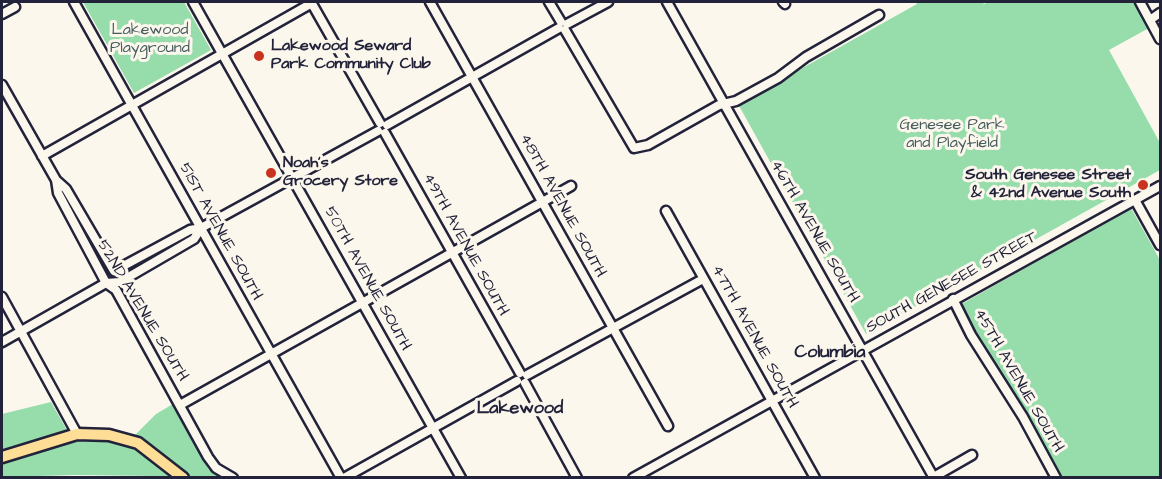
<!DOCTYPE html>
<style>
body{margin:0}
#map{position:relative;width:1162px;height:479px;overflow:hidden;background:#fbf7ec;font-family:"Architects Daughter",sans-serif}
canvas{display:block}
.frame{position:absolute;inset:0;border:3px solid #22223b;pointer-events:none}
</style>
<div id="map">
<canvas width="1162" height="479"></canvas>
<div class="frame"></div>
</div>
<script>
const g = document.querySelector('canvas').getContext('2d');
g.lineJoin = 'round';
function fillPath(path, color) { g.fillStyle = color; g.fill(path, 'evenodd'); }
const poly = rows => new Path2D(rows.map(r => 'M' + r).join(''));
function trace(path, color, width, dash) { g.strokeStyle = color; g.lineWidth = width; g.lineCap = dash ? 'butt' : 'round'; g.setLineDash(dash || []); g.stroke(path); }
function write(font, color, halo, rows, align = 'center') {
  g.font = font + ' "Architects Daughter",sans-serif'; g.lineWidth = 6; g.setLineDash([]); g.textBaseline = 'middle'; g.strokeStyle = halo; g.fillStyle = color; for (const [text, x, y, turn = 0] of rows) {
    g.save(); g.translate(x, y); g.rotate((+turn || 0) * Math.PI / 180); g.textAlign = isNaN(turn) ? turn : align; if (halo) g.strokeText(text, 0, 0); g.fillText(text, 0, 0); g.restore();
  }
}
const green = poly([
 [83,2,184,2,211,50,134,93],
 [916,2,982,2,984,4,989,2,1134,2,1149,28,1109,50,1160,143,1160,170,866,334,738,104,917,4],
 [1131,208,1160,260,1160,477,1062,477,960,305],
 [51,402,72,439,110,439,126,444,156,414,173,404,209,470,225,477,76,475,2,477,2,414]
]);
const minor = poly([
 [74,2,341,478],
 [193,2,461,478],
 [311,2,380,123],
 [430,2,668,426],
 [549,2,561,22],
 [667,2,934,478],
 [783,2,785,4],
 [1140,2,1160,39],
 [2,14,15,7],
 [1150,20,1160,13],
 [567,24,608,2],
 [565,30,634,148,648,145,719,105,736,101,778,78,806,57,879,15],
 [2,85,56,180,58,193,106,283,116,290,208,457,216,468,233,478],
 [387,125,559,28],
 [385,133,520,373],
 [42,156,312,3],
 [56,180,66,189,114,271,190,230,201,228],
 [1135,200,1160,245],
 [666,211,815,478],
 [2,297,77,434],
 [953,299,971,335,1023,417,1056,478],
 [2,342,106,283,120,282,194,239,201,228,378,131],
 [527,375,703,279],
 [525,383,577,478],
 [180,405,571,186],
 [344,478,517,381],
 [633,478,1160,186],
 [932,478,972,455]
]);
const major = poly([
 [2,457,77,434,109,435,138,443,183,478]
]);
const markers = [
 [259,56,6,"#c8321e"],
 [271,173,6,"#c8321e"],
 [1143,185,6,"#c8321e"]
];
const parkNames = [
 ["Lakewood",150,31],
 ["Playground",150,49],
 ["Genesee Park",952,126],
 ["and Playfield",952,144]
];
const poiNames = [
 ["Lakewood Seward",271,47],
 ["Park Community Club",271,65],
 ["Noah's",283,164],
 ["Grocery Store",283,182],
 ["South Genesee Street",1131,176,"right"],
 ["& 42nd Avenue South",1131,194,"right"]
];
const streetNames = [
 ["48TH AVENUE SOUTH",562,206,61],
 ["51ST AVENUE SOUTH",220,232,61],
 ["46TH AVENUE SOUTH",814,232,60],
 ["49TH AVENUE SOUTH",465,245,61],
 ["50TH AVENUE SOUTH",367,279,61],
 ["SOUTH GENESEE STREET",952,283,-29],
 ["52ND AVENUE SOUTH",142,311,59],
 ["47TH AVENUE SOUTH",754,337,61],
 ["45TH AVENUE SOUTH",1018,381,60]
];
const neighbourhoodNames = [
 ["Columbia",830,353],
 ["Lakewood",520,409]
];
fillPath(green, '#96ddab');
trace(minor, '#22223b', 13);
trace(major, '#22223b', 15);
trace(minor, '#fbf7ec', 8);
trace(major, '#fedd96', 10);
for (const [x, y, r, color] of markers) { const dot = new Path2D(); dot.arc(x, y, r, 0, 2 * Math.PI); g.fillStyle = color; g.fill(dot); trace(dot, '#fbf7ec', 2); }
write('16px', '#455a5d', '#fbf7ec', parkNames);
write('bold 16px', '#22223b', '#fbf7ec', poiNames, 'left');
write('16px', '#22223b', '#fbf7ec', streetNames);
write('bold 18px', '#22223b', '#fbf7ec', neighbourhoodNames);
</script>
